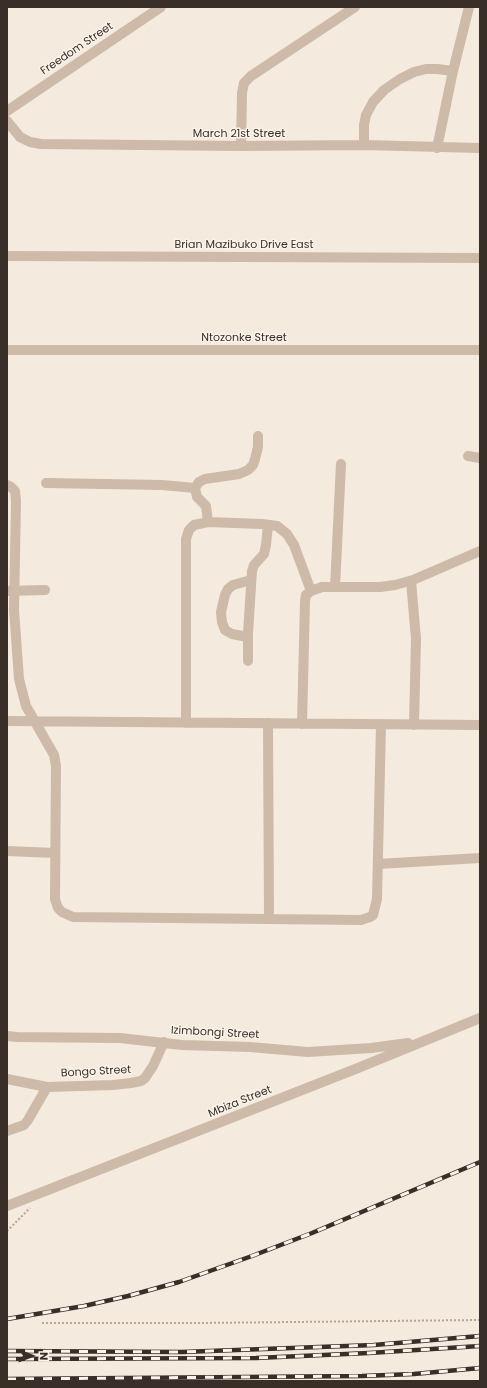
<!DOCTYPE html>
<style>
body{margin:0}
#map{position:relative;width:487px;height:1388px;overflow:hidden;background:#f4eadd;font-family:Poppins,sans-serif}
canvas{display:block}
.frame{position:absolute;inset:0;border:8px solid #3a2e29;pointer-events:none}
.north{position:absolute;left:12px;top:1336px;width:40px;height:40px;-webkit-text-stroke:3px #fbf4ea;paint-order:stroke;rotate:91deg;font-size:11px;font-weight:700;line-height:16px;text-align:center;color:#3a2e29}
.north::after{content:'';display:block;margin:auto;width:14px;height:18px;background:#3a2e29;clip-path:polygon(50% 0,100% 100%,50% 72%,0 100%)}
</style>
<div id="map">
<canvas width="487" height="1388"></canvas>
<div class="frame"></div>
<div class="north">N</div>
</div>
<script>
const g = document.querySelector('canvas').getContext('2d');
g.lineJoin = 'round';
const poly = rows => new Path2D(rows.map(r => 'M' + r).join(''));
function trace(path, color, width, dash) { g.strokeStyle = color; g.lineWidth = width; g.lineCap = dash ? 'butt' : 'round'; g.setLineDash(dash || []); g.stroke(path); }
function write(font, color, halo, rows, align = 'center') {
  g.font = font + ' Poppins,sans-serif'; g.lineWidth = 3; g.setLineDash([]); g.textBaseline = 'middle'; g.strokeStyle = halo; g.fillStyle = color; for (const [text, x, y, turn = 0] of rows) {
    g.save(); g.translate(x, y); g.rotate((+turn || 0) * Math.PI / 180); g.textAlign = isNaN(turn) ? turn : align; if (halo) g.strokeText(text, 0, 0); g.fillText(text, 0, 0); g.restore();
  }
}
const path = poly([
 [7,1231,30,1208],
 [42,1323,200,1323,480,1320]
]);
const minor = poly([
 [7,111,161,7],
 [7,121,20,137,30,142,41,144,241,146,364,145,480,148],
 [364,145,364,125,366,115,373,102,384,90,400,79,414,72,426,69,437,69,453,71],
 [241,146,242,93,244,83,251,76,355,7],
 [437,148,453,71,469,7],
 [7,256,480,258],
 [7,350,480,350],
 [468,456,480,458],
 [46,483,162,485,195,488,197,497,206,506,208,522],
 [7,485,11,487,15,491,16,501,14,610,19,679,26,706,54,755,56,766,55,899,58,908,62,912,73,917,269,919,268,723],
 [195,488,199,482,205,479,239,474,248,470,253,465,255,459,258,447,258,436],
 [411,581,416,639,414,725],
 [335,587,341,464],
 [7,591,45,590],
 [248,637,232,634,225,630,222,622,221,612,225,595,228,589,233,585,251,580],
 [248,661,248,633,252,571,254,565,264,554,266,545,268,525],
 [7,721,480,725],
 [186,723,186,539,189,530,194,525,208,522,262,524,277,526,287,534,294,545,311,591],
 [302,724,305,601,306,595,311,591,322,587,380,587,395,585,413,580,480,551],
 [7,851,55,853],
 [378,864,480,858],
 [269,919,361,920,370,917,373,915,377,899,381,724],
 [7,1036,17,1037,120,1038,182,1045,250,1047,308,1052,371,1048,408,1043],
 [7,1079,47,1087,113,1085,131,1083,141,1081,145,1078,153,1066,164,1042],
 [7,1131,24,1125,28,1120,47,1087],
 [7,1206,358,1068,480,1018]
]);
const rail = poly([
 [7,1319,84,1306,128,1296,179,1282,252,1256,312,1233,480,1162],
 [7,1351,182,1352,374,1345,480,1336],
 [7,1359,256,1358,369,1353,480,1346],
 [7,1379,362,1376,414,1374,480,1368]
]);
const streetNames = [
 ["Freedom Street",77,49,-34],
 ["March 21st Street",239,134],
 ["Brian Mazibuko Drive East",244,245],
 ["Ntozonke Street",244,338],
 ["Izimbongi Street",215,1033,3],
 ["Bongo Street",96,1072,-3],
 ["Mbiza Street",240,1102,-22]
];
trace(path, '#b9a392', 2, [2, 2]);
trace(minor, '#cdbaa8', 10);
trace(rail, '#3a2e29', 4.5);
trace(rail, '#fbf4ea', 3, [9]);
write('11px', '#3a2e29', '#fbf4ea', streetNames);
</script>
